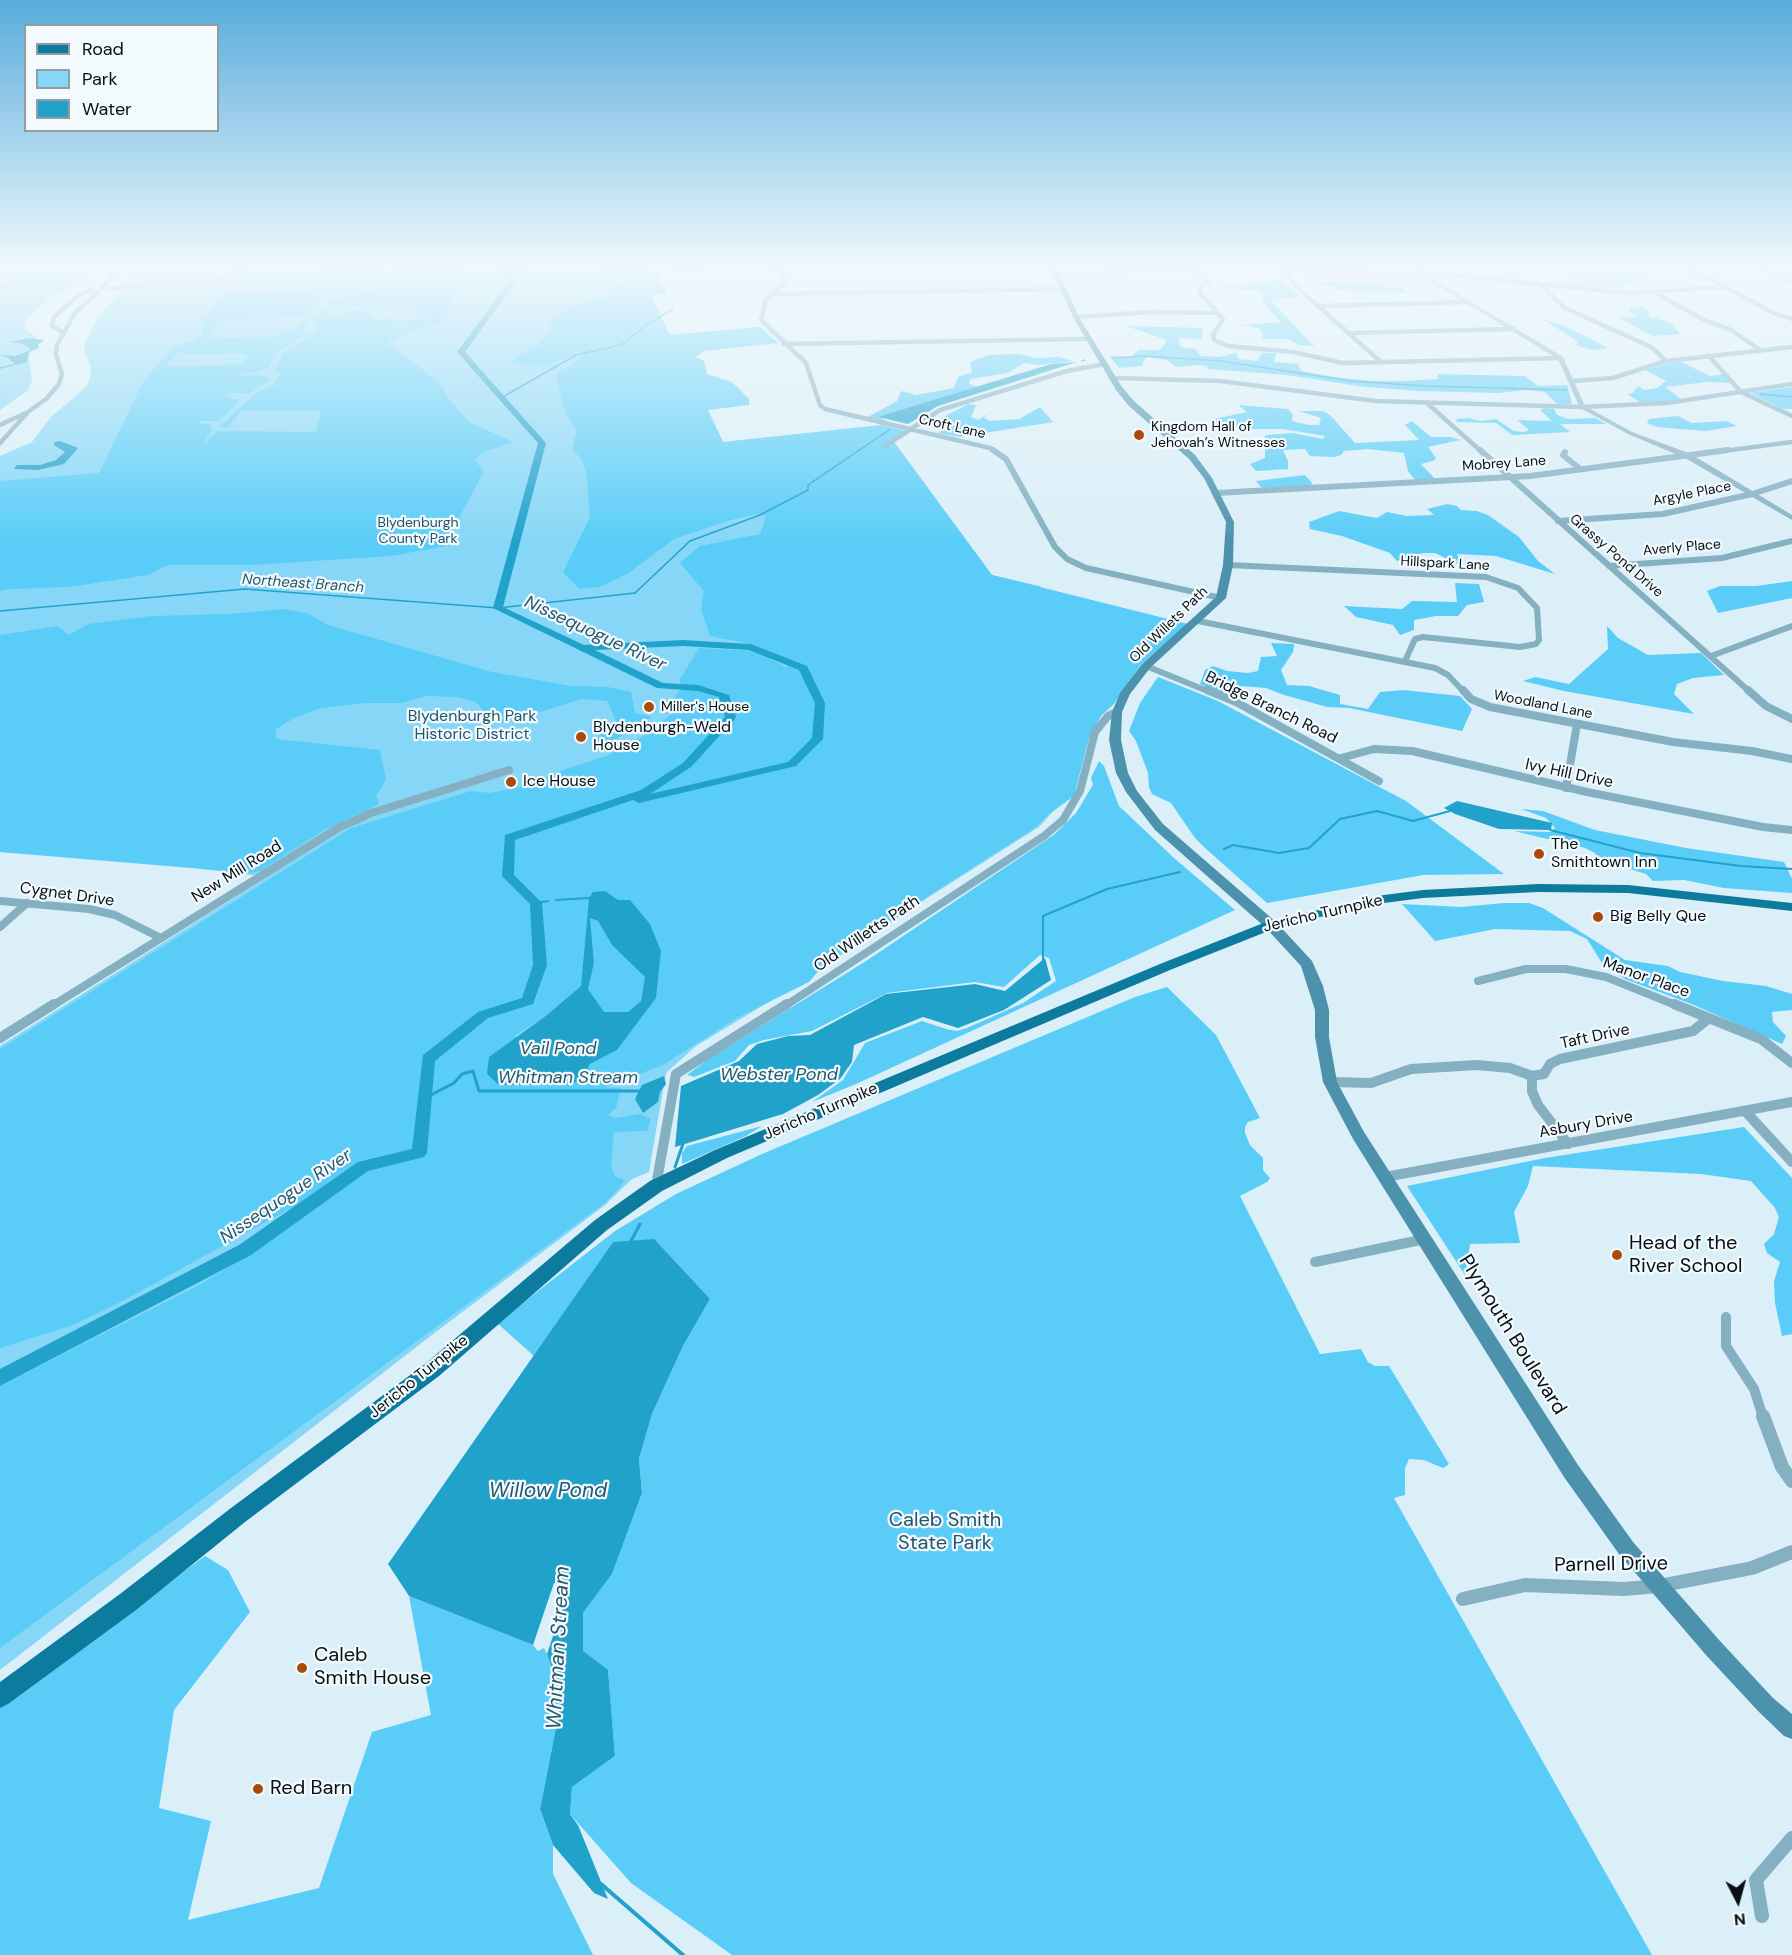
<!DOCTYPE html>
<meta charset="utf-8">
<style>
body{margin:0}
#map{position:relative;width:1792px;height:1955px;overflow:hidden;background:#dbeff8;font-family:"DM Sans",sans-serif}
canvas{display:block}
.legend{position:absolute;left:24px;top:24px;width:195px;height:108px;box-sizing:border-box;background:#f2fafe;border:2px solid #949ca0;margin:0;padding:8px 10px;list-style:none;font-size:18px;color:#080f12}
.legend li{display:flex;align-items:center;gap:12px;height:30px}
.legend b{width:30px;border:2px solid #949ca0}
.north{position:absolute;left:1708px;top:1871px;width:60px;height:60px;-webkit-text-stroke:4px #f2fafe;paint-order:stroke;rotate:174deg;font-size:16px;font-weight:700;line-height:24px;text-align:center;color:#080f12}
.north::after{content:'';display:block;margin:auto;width:21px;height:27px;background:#080f12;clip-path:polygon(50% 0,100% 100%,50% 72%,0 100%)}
</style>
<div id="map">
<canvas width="1792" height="1955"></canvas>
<ul class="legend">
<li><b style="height:8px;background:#0c7b9d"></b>Road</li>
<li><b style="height:16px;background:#86d7f7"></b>Park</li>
<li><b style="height:16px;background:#21a2cb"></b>Water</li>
</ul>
<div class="north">N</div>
</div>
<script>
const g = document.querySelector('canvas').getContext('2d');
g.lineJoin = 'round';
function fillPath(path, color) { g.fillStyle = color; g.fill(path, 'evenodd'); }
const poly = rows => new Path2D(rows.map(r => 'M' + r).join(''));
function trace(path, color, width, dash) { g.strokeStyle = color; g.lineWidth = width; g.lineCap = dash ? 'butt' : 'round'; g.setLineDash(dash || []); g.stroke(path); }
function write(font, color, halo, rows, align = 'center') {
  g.font = font + ' "DM Sans",sans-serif'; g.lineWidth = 4.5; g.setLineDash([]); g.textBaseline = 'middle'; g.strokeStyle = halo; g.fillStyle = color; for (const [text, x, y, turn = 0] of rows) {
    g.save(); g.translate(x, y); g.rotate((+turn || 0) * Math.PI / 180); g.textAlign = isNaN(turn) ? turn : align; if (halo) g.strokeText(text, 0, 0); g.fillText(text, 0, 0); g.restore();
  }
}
const green = poly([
 [25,268,84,268,85,274,78,285,51,297,28,317,24,323,25,329,36,337,29,357,32,381,27,391,0,410,0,286,4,282,0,277],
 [135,268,654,268,667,294,651,295,670,335,760,327,778,343,680,352,723,442,882,425,992,575,1040,586,1147,659,1103,702,1067,796,1039,827,929,897,792,988,696,1046,666,1073,649,1172,632,1179,604,1206,437,1331,0,1670,0,1046,267,877,152,863,0,852,0,456,32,442,51,417,86,387,90,378,91,368,84,349,85,343,99,315,123,289,117,285,128,283,135,275],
 [1571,270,1613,274,1614,288,1572,284]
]);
const forest = poly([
 [322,268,389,268,381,274,382,279,373,287,315,301,311,315,229,320,213,330,210,339,277,336,289,329,297,328,305,319,309,319,302,331,306,335,278,351,268,368,257,372,230,375,267,376,269,381,249,393,227,393,224,396,240,401,218,421,199,421,200,423,210,425,212,429,203,445,217,431,316,432,321,411,242,410,227,428,220,427,256,393,274,384,281,374,274,370,284,352,314,333,317,317,321,316,323,309,334,310,328,314,331,317,341,316,349,311,364,310,374,317,372,321,386,319,401,321,432,317,420,314,417,306,327,307,329,300,383,287,390,277,391,270,398,268,457,268,479,278,479,287,457,289,450,300,449,313,435,324,400,336,388,343,432,377,445,390,449,399,469,422,513,442,484,452,475,460,484,472,449,536,458,544,391,556,252,565,168,565,148,575,69,587,11,589,0,591,0,481,99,473,144,380,174,346,194,341,201,334,204,320,219,297,228,293,316,290,322,274],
 [180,352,188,354,240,353,248,356,244,362,233,365,165,366],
 [595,268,654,268,667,294,651,295,670,335,760,327,778,343,704,351,696,357,704,361,707,374,732,382,749,399,749,405,708,410,723,442,882,425,906,431,892,440,992,575,1188,624,1141,664,1114,704,1101,716,1089,738,1074,796,1048,815,1036,827,826,962,809,982,737,1018,663,1065,606,1087,621,1088,616,1108,608,1115,615,1118,640,1114,651,1119,647,1131,614,1132,611,1167,615,1176,624,1180,622,1185,606,1202,0,1648,0,1386,201,1284,280,1234,306,1211,293,1207,121,1302,73,1325,0,1348,0,1049,351,828,471,791,490,793,527,786,566,769,609,755,643,736,673,713,675,697,680,690,680,679,699,648,757,651,785,667,792,662,755,645,710,636,701,609,704,591,680,563,700,546,760,534,766,516,757,514,731,520,674,539,627,574,600,587,579,589,563,572,590,517,586,470,580,457,572,450,577,430,565,413,556,376,559,371,569,367,583,356,581,352,548,365,512,364,516,356,538,346,549,332,550,323,565,311,567,307,612,296,614,287,623,282,621,279,604,278,600,268],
 [589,897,617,900,661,951,656,998,617,1050,590,1064,582,1080,568,1085,499,1085,516,1035,547,1015,581,986],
 [1626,268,1645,277,1616,289,1613,273,1582,269,1621,271],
 [1282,280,1301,297,1270,300,1314,346,1298,345,1289,339,1263,339,1263,334,1260,329,1243,325,1281,322,1267,308,1262,298,1264,294,1257,291,1218,287,1250,286,1251,282],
 [1324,282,1380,282,1385,287,1402,288,1408,293,1345,291,1319,283],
 [1640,307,1649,310,1649,316,1671,323,1680,334,1652,336,1619,318,1637,317,1628,308],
 [1545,320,1567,327,1608,348,1592,350,1576,345,1578,342],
 [1126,326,1202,328,1203,339,1179,338,1180,347,1196,349,1200,356,1219,357,1236,353,1238,359,1257,361,1262,353,1276,353,1274,362,1298,364,1301,371,1334,377,1371,381,1405,381,1438,379,1438,374,1525,376,1538,386,1567,385,1572,404,1557,404,1545,392,1527,390,1498,393,1419,391,1365,387,1287,375,1208,369,1207,366,1198,365,1176,367,1167,360,1146,357,1142,366,1119,368,1109,356,1130,357,1139,350,1160,350,1167,340],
 [1018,354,1036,358,1059,357,1073,361,1039,365,1024,363,1008,373,970,379,969,384,978,387,879,417,889,422,866,418,897,401,901,391,916,395,954,388,958,377,972,372,970,362,989,355],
 [1674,362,1681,362,1710,376,1723,374,1730,383,1707,382,1665,387,1679,397,1680,401,1640,402,1627,394,1633,393,1638,386,1644,390,1657,388,1666,381,1645,370],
 [1792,387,1792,409,1783,409,1750,393],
 [968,404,976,405,971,417,978,420,998,408,984,417,989,421,1019,419,1040,407,1053,422,960,437,938,433,950,427,938,420],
 [1238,405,1288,409,1293,414,1292,421,1309,425,1319,425,1321,418,1299,411,1323,411,1330,415,1355,443,1419,440,1405,425,1412,421,1431,437,1451,437,1460,440,1428,447,1436,458,1433,461,1421,464,1435,479,1415,480,1408,471,1404,453,1368,449,1344,451,1341,455,1334,457,1310,456,1305,449,1283,450,1288,461,1288,469,1256,471,1250,464,1265,458,1265,436,1267,435,1293,433,1323,439,1325,436,1283,429,1249,429,1221,425,1210,420,1247,412],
 [1544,408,1554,409,1557,415,1568,419,1595,418,1606,424,1560,424,1570,432,1512,435,1496,423,1456,422,1457,419,1468,418,1481,421,1496,419,1514,431,1524,432,1529,430,1517,420,1552,421,1540,410],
 [1678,416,1692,423,1726,421,1737,426,1705,431,1657,427,1647,423,1649,419],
 [1305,475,1312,483,1311,486,1267,488,1261,487,1256,481],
 [1447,504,1457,506,1461,510,1477,511,1488,515,1519,537,1538,561,1555,574,1496,556,1457,554,1464,567,1435,553,1423,553,1397,561,1390,553,1342,536,1310,529,1309,522,1339,511,1377,518,1387,512,1407,516,1434,515,1427,509],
 [1792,581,1792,598,1718,613,1707,591,1720,586,1756,586],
 [1455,583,1479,584,1484,602,1467,605,1458,616,1436,616,1414,620,1414,630,1400,635,1393,625,1356,617,1344,606,1402,609,1412,601,1457,602],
 [283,609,307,613,328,625,492,672,571,686,608,687,631,692,635,713,652,717,610,743,598,746,596,742,602,728,616,721,607,701,581,699,531,715,514,716,505,722,495,724,484,720,485,713,476,702,456,697,426,696,402,703,365,703,321,708,294,718,276,729,276,739,380,750,386,780,376,796,379,804,326,829,260,871,251,873,0,852,0,635,58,626,68,635,89,624,152,616,229,614],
 [1607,626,1618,638,1648,655,1701,653,1724,675,1693,678,1677,684,1674,694,1694,714,1564,691,1523,681,1535,677,1569,684,1608,649],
 [1271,643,1294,644,1293,652,1281,670,1287,685,1309,686,1340,695,1340,704,1368,709,1380,692,1403,690,1460,696,1472,709,1462,731,1349,708,1327,707,1284,695,1266,688,1241,686,1243,701,1200,684,1205,670,1213,666,1227,671,1248,673,1258,671,1261,657,1277,656],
 [1158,677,1218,701,1406,801,1504,874,1423,875,1267,903,1205,848,1195,838,1171,803,1152,794,1149,787,1148,773,1136,741,1129,731,1140,703],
 [1099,761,1104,766,1119,806,1174,858,1235,910,856,1084,812,1102,843,1080,865,1043,922,1021,946,1029,957,1031,967,1028,1023,1003,1056,981,1049,958,1040,955,1004,987,975,982,887,993,812,1031,764,1040,749,1045,735,1061,694,1077,687,1075,710,1058,866,961,1055,834,1076,813,1088,793,1093,785,1091,778],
 [1521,809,1543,811,1595,830,1686,848,1784,862,1792,879,1792,893,1724,888,1684,880,1653,881,1646,874,1598,859,1595,853,1585,848,1514,831,1551,832,1555,828,1546,818],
 [1504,903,1529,903,1543,908,1625,960,1668,966,1680,972,1723,981,1766,986,1792,994,1792,1010,1772,1012,1773,1022,1786,1036,1782,1044,1694,1005,1625,979,1602,963,1587,939,1570,931,1495,929,1435,941,1402,904,1461,907],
 [590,918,598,921,612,945,645,977,641,1001,628,1012,603,1012,588,989,594,963],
 [1167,987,1216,1035,1260,1118,1248,1122,1245,1127,1245,1133,1250,1145,1263,1158,1263,1170,1270,1178,1267,1182,1240,1196,1320,1354,1361,1349,1368,1362,1375,1366,1389,1366,1449,1464,1443,1468,1424,1460,1409,1459,1405,1468,1405,1495,1394,1498,1652,1955,732,1955,631,1883,570,1814,572,1787,615,1756,608,1671,582,1651,583,1613,612,1574,642,1493,639,1459,652,1414,683,1346,710,1299,613,1242,534,1356,497,1323,615,1231,676,1194,762,1154,1135,997],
 [762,1126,746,1136,682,1164,682,1153,687,1146],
 [1744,1127,1792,1178,1792,1334,1782,1336,1775,1303,1774,1281,1780,1262,1767,1253,1764,1244,1774,1234,1779,1217,1775,1208,1751,1181,1701,1174,1533,1166,1528,1186,1514,1212,1520,1243,1470,1244,1465,1275,1407,1186,1545,1158],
 [205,1556,228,1570,250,1612,174,1710,159,1808,211,1821,188,1920,319,1888,372,1732,431,1715,409,1596,533,1645,538,1651,544,1648,547,1654,562,1697,540,1809,553,1845,553,1874,593,1955,0,1955,0,1708]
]);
const water = poly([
 [30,338,44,340,38,345,39,348,29,352,27,362,0,369,0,367,15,364,8,358,0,355,15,356,31,350,23,344,11,342],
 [1077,362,938,406,908,424,878,417,1051,364],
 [60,441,78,448,64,464,38,470,14,469,17,465,40,465,56,460,65,452,54,445,54,442],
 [1457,801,1552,823,1551,830,1499,829,1455,814,1444,808],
 [605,891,618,900,630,900,650,924,661,951,656,998,617,1050,590,1064,582,1080,568,1085,499,1085,487,1074,489,1057,547,1015,581,986,589,898,593,892],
 [590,918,598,921,612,945,645,977,641,1001,628,1012,604,1012,588,989,594,963],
 [1045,958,1051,980,1004,1010,958,1028,923,1017,854,1045,852,1062,840,1079,818,1095,783,1114,675,1147,681,1086,739,1061,757,1044,788,1036,810,1035,886,994,975,984,1005,991],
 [664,1076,666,1084,660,1092,658,1102,643,1113,635,1099,642,1085],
 [654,1239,710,1299,683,1346,652,1414,639,1459,642,1493,612,1574,583,1613,583,1651,608,1670,615,1756,572,1787,570,1814,578,1825,608,1899,594,1893,553,1845,540,1809,562,1697,547,1654,570,1585,554,1583,533,1645,409,1596,388,1564,613,1242]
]);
const streamFar3 = poly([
 [503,273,533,268],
 [1113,358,1144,356,1221,361,1351,381,1425,386,1568,390],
 [1082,361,1085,360],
 [1760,394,1792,397],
 [501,398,576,355,621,345,645,326,673,309],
 [0,611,245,589,498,608,635,593,690,541,760,515,808,490,808,485,889,430]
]);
const streamFar2 = poly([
 [1550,830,1640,853,1741,866,1792,869],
 [1224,849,1233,845,1279,853,1309,848,1340,819,1377,811,1413,821,1450,811],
 [556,900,589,898],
 [536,903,548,901],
 [1043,960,1043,916,1107,889,1180,872]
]);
const streamFar1 = poly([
 [425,1098,454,1083,462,1074,473,1071,479,1091,642,1091],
 [675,1167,683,1144],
 [630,1243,640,1224]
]);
const stream = poly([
 [601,1884,683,1955]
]);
const river = poly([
 [494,268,501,268,517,280,465,352,546,443,503,607,584,645,683,640,751,644,807,666,825,703,823,739,796,766,639,803,633,800,515,840,514,875,542,903,547,965,533,1004,488,1018,435,1061,427,1153,424,1157,368,1171,251,1255,0,1386,0,1369,239,1245,358,1162,412,1149,423,1055,478,1012,522,998,533,965,530,904,502,876,505,835,641,790,683,763,725,717,719,697,698,691,657,688,493,608,538,443,457,352,510,280,494,268],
 [683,646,749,650,799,670,815,703,812,738,788,762,650,794,691,767,735,719,736,717,729,695,698,685,663,683,595,650,683,646]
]);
const minorFar4 = poly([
 [768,268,781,269],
 [782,268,780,272,784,280,783,284,766,299,761,320,806,363,820,405,825,409,990,448,996,452],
 [1196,268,1208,282,1200,287,1199,292,1223,319,1213,335,1214,340,1228,346,1293,352,1343,363,1561,358],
 [1282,268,1298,288,1381,362],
 [1689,268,1774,313,1792,319],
 [1762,268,1792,283],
 [668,269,704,268],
 [1283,270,1420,272,1627,293,1727,287],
 [1055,273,1194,268],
 [1542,286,1565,308,1651,347,1666,361],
 [103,288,111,278,112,268],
 [109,289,151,284,207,284,225,278,241,268],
 [1654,292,1700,318,1731,330,1760,350],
 [772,294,1063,289],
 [1319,306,1470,302],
 [1076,317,1151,312,1217,313],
 [64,333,52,326,54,317,78,295,93,290],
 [1348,333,1514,329],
 [783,344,1088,339],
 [1709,356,1741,392,1792,416],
 [1113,378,1220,381,1376,401,1582,407,1667,403,1792,384],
 [1572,381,1613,378,1666,361,1792,347],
 [1428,404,1482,452],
 [28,412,46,399,59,384,62,374,56,355,57,345,75,313,98,292],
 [0,425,28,412,0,443],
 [885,446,940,410,1067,371,1105,364],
 [1716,452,1792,442]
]);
const minorFar3 = poly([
 [993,450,1006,459,1055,547,1067,559,1086,568,1221,598],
 [1480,450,1750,692],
 [1565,452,1563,455,1580,469],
 [1216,493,1530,476,1728,450],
 [1558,521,1663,514,1752,494,1792,481],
 [1228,565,1486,577,1518,588,1537,608,1539,640,1536,644,1520,647,1423,637,1415,639,1405,661],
 [1609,566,1722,558,1792,541],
 [1198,621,1435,668,1448,675,1464,692],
 [1711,656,1792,626],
 [1146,666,1210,692]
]);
const minorFar2 = poly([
 [1207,690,1236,702,1379,781],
 [1463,690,1471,699,1490,707,1673,742,1752,751,1792,759],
 [1748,690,1766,706,1792,719],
 [1341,758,1374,749,1412,751,1587,792,1763,827,1792,830],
 [1566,788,1577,724],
 [0,901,89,909,115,915,161,938],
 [0,927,27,903],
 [1478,981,1526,969,1566,969,1606,977,1678,1006],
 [52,1006,338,828,371,813,509,770],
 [785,1006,1044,836,1063,820,1080,791,1095,732,1108,716,1117,712]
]);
const minorFar1 = poly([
 [1674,1004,1761,1039,1792,1063],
 [0,1038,54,1004],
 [1532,1076,1544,1074,1550,1064,1560,1059,1693,1031,1709,1018],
 [1532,1076,1532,1091,1538,1105,1568,1144],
 [1330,1082,1371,1083,1411,1069,1477,1065,1510,1068,1532,1076],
 [1745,1111,1792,1162],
 [1385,1177,1792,1102],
 [656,1186,676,1074,787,1004],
 [1315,1262,1425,1239],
 [1726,1317,1726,1346,1754,1389,1763,1417]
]);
const minor = poly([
 [1763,1416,1782,1467,1792,1481],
 [1463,1599,1525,1585,1624,1589,1659,1586,1752,1568,1792,1552],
 [1762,1916,1756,1880,1792,1838]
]);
const tertiary = poly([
 [1419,268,1425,268,1423,272,1427,275,1563,357,1585,406,1632,432,1691,454,1792,515,1792,520,1685,458,1628,434,1580,408,1558,359,1423,277,1417,272,1419,268]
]);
const secondary = poly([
 [1046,268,1052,268,1062,279,1079,317,1122,387,1134,401,1195,455,1212,478,1234,522,1233,565,1226,598,1150,668,1130,694,1122,712,1121,740,1128,773,1137,791,1163,824,1276,922,1312,961,1323,986,1329,1010,1329,1037,1337,1082,1364,1132,1578,1465,1633,1542,1720,1641,1773,1698,1792,1714,1792,1739,1784,1736,1759,1712,1706,1655,1619,1554,1564,1477,1353,1139,1323,1082,1315,1037,1315,1010,1301,966,1266,928,1155,830,1126,792,1116,773,1109,740,1112,712,1120,693,1142,664,1216,597,1223,565,1226,522,1204,478,1189,459,1128,405,1116,390,1073,317,1056,280,1046,268]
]);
const primary = poly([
 [1538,884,1628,885,1792,903,1792,911,1628,893,1538,892,1423,898,1384,903,1320,917,1276,928,1170,970,727,1158,662,1191,607,1230,439,1376,245,1522,136,1610,8,1704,0,1708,0,1682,120,1594,231,1508,425,1364,595,1220,650,1181,715,1150,1160,964,1266,922,1384,895,1423,890,1538,884]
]);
const markers = [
 [1139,435,6,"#ac4a0b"],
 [649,707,6,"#ac4a0b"],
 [581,737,6,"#ac4a0b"],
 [511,782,6,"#ac4a0b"],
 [1539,854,6,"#ac4a0b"],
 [1598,917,6,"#ac4a0b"],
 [1617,1255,6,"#ac4a0b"],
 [302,1668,6,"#ac4a0b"],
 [258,1789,6,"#ac4a0b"]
];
const farStreetnames = [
 ["Croft Lane",952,427,13],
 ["Mobrey Lane",1504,464,-4],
 ["Argyle Place",1692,494,-11],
 ["Averly Place",1682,548,-5],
 ["Grassy Pond Drive",1616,556,41],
 ["Hillspark Lane",1445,564,3],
 ["Old Willets Path",1169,625,-44],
 ["Woodland Lane",1543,705,11]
];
const farPoinames = [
 ["Kingdom Hall of",1151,427],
 ["Jehovah’s Witnesses",1151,443],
 ["Miller's House",661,707]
];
const farParknames = [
 ["Blydenburgh",418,523],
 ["County Park",418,539]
];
const farWaternames = [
 ["Northeast Branch",303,584,4]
];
const streetNames = [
 ["Bridge Branch Road",1271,708,26],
 ["Ivy Hill Drive",1569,774,12],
 ["New Mill Road",237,872,-32],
 ["Cygnet Drive",67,895,8],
 ["Jericho Turnpike",1323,914,-13],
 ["Old Willetts Path",867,934,-34],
 ["Manor Place",1646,978,20],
 ["Taft Drive",1595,1037,-12],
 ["Jericho Turnpike",821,1112,-23],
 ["Asbury Drive",1586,1125,-10],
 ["Jericho Turnpike",419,1377,-39]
];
const parkNames = [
 ["Blydenburgh Park",472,717],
 ["Historic District",472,735]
];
const poiNames = [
 ["Blydenburgh-Weld",593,728],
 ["House",593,746],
 ["Ice House",523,782],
 ["The",1551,845],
 ["Smithtown Inn",1551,863],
 ["Big Belly Que",1610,917]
];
const waterNames = [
 ["Nissequogue River",595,634,25],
 ["Vail Pond",558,1049],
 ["Webster Pond",779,1075],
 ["Whitman Stream",568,1078],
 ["Nissequogue River",286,1197,-34]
];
const nearPoinames = [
 ["Head of the",1629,1244],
 ["River School",1629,1267],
 ["Caleb",314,1656],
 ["Smith House",314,1679],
 ["Red Barn",270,1789]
];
const nearStreetnames = [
 ["Plymouth Boulevard",1512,1335,58],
 ["Parnell Drive",1611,1565,-1]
];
const nearParknames = [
 ["Caleb Smith",945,1521],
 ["State Park",945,1544]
];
const nearWaternames = [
 ["Willow Pond",548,1491],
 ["Whitman Stream",559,1648,-87]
];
fillPath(green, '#86d7f7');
fillPath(forest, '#59cdf7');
fillPath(water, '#21a2cb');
trace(streamFar3, '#21a2cb', 1.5);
trace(streamFar2, '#21a2cb', 2);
trace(streamFar1, '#21a2cb', 3);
trace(stream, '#21a2cb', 4);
fillPath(river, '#21a2cb');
trace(minorFar4, '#84b0c2', 4.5);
trace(minorFar3, '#84b0c2', 6);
trace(minorFar2, '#84b0c2', 8);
trace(minorFar1, '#84b0c2', 10);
trace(minor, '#84b0c2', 14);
fillPath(tertiary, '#84b0c2');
fillPath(secondary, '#4c92ad');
fillPath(primary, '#0c7b9d');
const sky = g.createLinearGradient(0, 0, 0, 542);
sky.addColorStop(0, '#58addc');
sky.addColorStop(0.49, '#eff8fc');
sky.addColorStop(1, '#eff8fc00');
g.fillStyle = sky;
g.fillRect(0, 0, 1792, 542);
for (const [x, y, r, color] of markers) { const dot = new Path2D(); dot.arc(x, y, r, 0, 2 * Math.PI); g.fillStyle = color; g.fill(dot); trace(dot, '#f2fafe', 2); }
write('14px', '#080f12', '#f2fafe', farStreetnames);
write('14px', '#080f12', '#f2fafe', farPoinames, 'left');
write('14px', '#255567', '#f2fafe', farParknames);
write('italic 15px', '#28586a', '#f2fafe', farWaternames);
write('16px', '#080f12', '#f2fafe', streetNames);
write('16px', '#255567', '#f2fafe', parkNames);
write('16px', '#080f12', '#f2fafe', poiNames, 'left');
write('italic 18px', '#28586a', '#f2fafe', waterNames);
write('20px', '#080f12', '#f2fafe', nearPoinames, 'left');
write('20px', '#080f12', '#f2fafe', nearStreetnames);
write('20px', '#255567', '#f2fafe', nearParknames);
write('italic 21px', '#28586a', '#f2fafe', nearWaternames);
</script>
